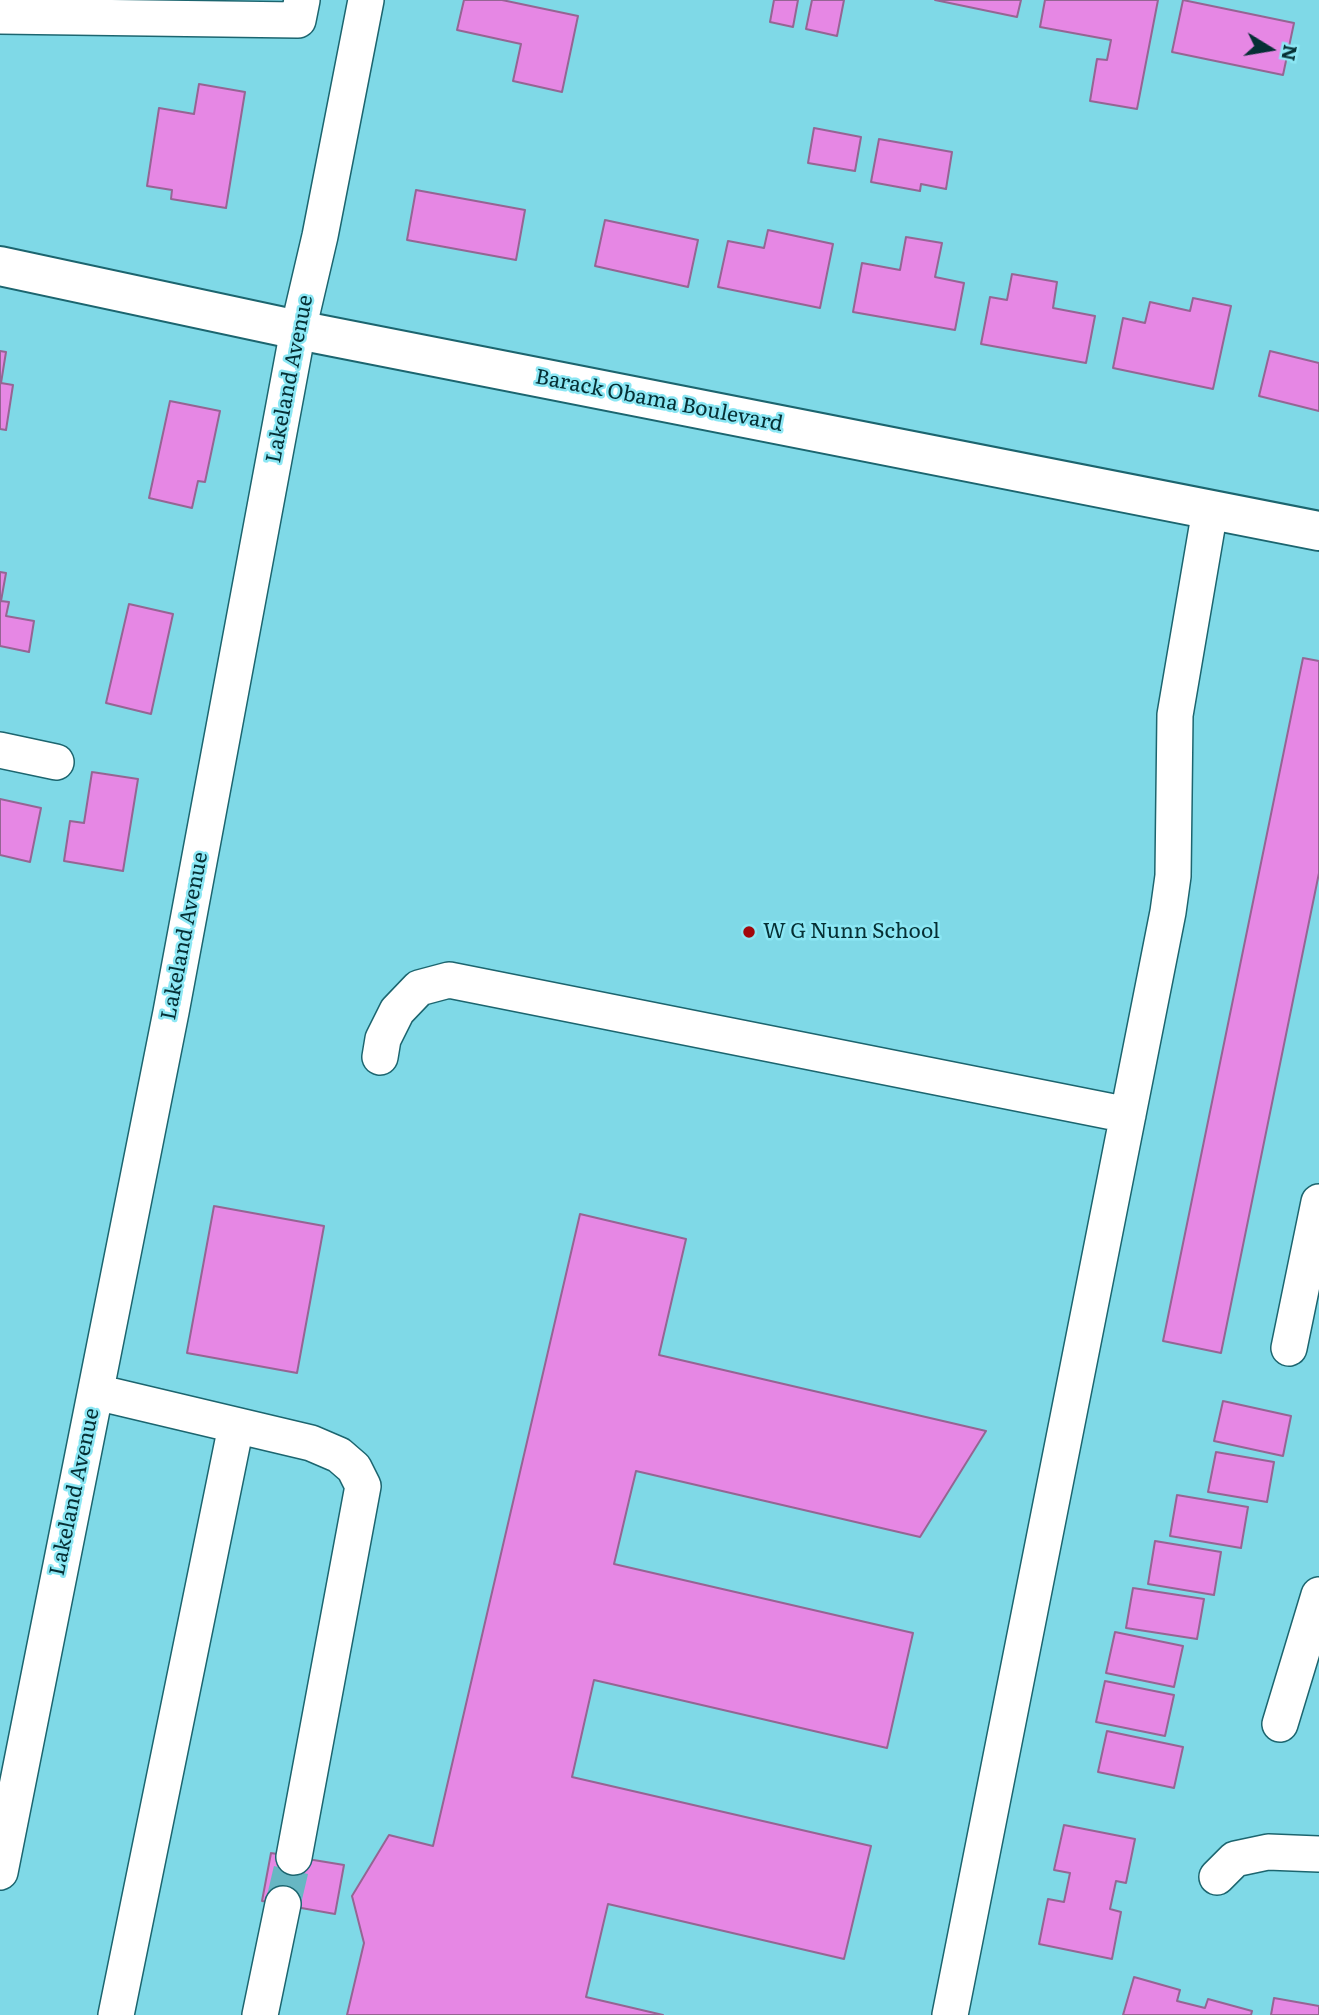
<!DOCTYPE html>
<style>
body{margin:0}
#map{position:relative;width:1319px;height:2015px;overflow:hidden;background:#7fd9e7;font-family:Literata,serif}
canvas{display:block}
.north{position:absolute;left:1235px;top:14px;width:70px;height:70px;-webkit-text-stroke:5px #8ce7f4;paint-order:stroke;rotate:101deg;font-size:19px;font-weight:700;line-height:28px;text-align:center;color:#052f34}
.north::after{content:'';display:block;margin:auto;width:24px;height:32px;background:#052f34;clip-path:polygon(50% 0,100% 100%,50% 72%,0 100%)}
</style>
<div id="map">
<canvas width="1319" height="2015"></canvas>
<div class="north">N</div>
</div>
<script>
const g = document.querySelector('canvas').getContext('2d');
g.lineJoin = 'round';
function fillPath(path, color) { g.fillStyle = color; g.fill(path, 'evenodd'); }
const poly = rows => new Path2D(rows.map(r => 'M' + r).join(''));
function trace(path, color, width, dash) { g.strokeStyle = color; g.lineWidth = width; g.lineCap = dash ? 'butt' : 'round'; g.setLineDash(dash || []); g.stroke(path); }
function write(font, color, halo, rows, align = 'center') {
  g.font = font + ' Literata,serif'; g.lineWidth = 5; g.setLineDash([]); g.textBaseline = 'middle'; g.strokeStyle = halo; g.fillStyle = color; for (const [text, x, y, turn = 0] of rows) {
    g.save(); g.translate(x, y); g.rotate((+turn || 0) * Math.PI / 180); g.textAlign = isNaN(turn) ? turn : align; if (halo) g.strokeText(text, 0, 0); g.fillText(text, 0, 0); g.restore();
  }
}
const building = poly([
 [464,0,502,0,578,16,562,92,513,81,521,44,457,30,464,0],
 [774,0,798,0,793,27,770,22,774,0],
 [812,0,844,0,837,36,806,29,812,0],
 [935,0,1021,0,1017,17,935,0],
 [1045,0,1158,0,1137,109,1090,101,1097,59,1107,60,1111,40,1040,27,1045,0],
 [1183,0,1294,23,1283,75,1172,52,1183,0],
 [199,84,245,92,226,208,171,199,172,190,147,186,159,108,194,114,199,84],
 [814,128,861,137,855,171,808,163,814,128],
 [879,139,952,152,946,189,921,184,920,191,871,182,879,139],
 [416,190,525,210,516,260,407,240,416,190],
 [605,220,698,240,688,287,595,266,605,220],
 [768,230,833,244,820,308,718,287,728,241,764,248,768,230],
 [906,237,942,243,935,277,964,283,955,330,853,312,862,263,900,270,906,237],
 [1012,274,1057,282,1053,308,1095,316,1086,363,981,344,990,297,1007,300,1012,274],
 [1193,298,1231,306,1213,389,1113,368,1123,318,1145,323,1150,302,1190,311,1193,298],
 [0,351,6,352,1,383,13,385,6,430,0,429,0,351],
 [1270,351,1319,363,1319,411,1259,396,1270,351],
 [170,401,220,411,205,482,198,481,192,508,149,498,170,401],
 [0,572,6,573,1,601,9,602,6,616,34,621,29,652,0,646,0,572],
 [129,604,173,614,151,714,106,703,129,604],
 [1303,658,1319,661,1319,873,1221,1353,1163,1341,1303,658],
 [92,772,138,779,123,871,64,861,70,821,84,823,92,772],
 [0,799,41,808,30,862,0,855,0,799],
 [214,1206,324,1226,297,1373,187,1353,214,1206],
 [580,1214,686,1239,659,1355,986,1431,920,1537,636,1471,614,1564,913,1633,887,1748,594,1680,572,1777,871,1846,844,1959,608,1904,586,1997,663,2015,347,2015,364,1943,352,1896,389,1835,433,1846,580,1214],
 [1223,1401,1291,1416,1283,1456,1214,1441,1223,1401],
 [1216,1452,1274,1462,1267,1502,1208,1492,1216,1452],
 [1177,1495,1248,1507,1241,1548,1170,1536,1177,1495],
 [1155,1541,1221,1552,1214,1595,1148,1584,1155,1541],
 [1133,1588,1204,1599,1197,1639,1126,1628,1133,1588],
 [1115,1632,1183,1646,1174,1687,1106,1673,1115,1632],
 [1105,1681,1174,1695,1165,1736,1096,1722,1105,1681],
 [1107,1731,1183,1747,1174,1788,1098,1772,1107,1731],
 [1064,1825,1135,1839,1126,1883,1116,1881,1110,1909,1121,1912,1112,1959,1039,1944,1048,1899,1064,1902,1070,1873,1054,1870,1064,1825],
 [271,1853,344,1865,335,1914,262,1901,271,1853],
 [1134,1977,1180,1990,1177,2001,1205,2008,1208,1999,1252,2011,1251,2015,1123,2015,1134,1977],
 [1274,1998,1319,2006,1319,2015,1271,2015,1274,1998]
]);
const minorTunnel = poly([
 [283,1904,294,1857]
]);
const minor = poly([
 [0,16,298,20,302,0],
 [0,750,56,762],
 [380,1057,383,1039,397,1011,419,988,449,980,1128,1115],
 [1289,1348,1319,1202],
 [96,1392,311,1443,339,1455,354,1468,363,1486,294,1857],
 [1280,1724,1319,1595],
 [0,1872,171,1012,298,330,320,236,366,0],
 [1217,1877,1235,1859,1268,1852,1319,1854],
 [116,2015,236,1426],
 [260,2015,283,1904],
 [950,2015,1168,912,1173,876,1175,715,1210,510]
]);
const major = poly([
 [0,266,298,330,1319,531]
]);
const markers = [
 [749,932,7,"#a2080c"]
];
const streetNames = [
 ["Lakeland Avenue",290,379,-79],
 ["Barack Obama Boulevard",659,401,11],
 ["Lakeland Avenue",185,936,-79],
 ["Lakeland Avenue",75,1492,-78]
];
const poiNames = [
 ["W G Nunn School",763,932]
];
fillPath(building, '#e687e4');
trace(building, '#956593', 2);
trace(minorTunnel, '#67b7c3', 35, [35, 18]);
trace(minor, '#1c656f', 38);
trace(major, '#1c656f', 42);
trace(minor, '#fff', 35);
trace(major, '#fff', 38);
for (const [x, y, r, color] of markers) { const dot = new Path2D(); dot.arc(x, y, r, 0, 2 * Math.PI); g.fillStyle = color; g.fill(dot); trace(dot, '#8ce7f4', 2.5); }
write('21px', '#052f34', '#8ce7f4', streetNames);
write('21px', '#052f34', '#8ce7f4', poiNames, 'left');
</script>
